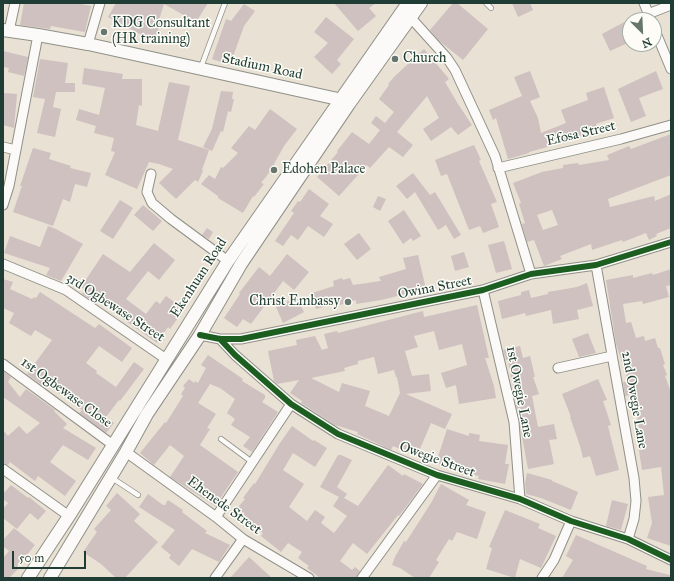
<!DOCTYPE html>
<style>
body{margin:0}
#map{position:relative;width:674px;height:581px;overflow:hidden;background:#e9e1d3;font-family:"IM FELL Great Primer",serif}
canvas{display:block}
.frame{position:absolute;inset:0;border:4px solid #1f3d34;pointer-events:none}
.north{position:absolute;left:622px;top:12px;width:40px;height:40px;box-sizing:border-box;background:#fdfcf7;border:1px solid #a4b0a9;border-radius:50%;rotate:156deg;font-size:11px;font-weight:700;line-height:16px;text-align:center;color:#1f3d34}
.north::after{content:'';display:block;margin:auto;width:14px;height:18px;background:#66766c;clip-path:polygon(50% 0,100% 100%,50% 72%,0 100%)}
.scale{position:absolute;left:12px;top:551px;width:74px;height:18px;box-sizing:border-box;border:2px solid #1f3d34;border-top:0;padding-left:5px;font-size:12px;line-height:14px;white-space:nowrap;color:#1f3d34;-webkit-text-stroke:3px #fdfcf7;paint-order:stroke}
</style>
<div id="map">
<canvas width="674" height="581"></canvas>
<div class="frame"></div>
<div class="north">N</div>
<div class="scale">50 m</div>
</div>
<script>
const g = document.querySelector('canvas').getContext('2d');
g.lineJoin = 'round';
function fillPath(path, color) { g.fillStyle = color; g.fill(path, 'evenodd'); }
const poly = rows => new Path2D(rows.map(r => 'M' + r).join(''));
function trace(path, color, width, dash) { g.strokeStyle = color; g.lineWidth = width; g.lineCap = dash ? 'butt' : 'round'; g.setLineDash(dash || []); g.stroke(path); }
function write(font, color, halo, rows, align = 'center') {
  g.font = font + ' "IM FELL Great Primer",serif'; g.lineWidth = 3; g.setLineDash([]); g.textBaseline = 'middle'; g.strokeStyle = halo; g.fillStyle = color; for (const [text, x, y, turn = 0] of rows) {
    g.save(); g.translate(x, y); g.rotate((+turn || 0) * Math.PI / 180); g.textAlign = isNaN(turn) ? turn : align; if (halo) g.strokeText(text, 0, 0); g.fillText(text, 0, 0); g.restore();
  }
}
const building = poly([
 [24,3,77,3,91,6,85,32,51,26,50,29,20,25],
 [116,3,208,3,196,22,164,4,159,20,162,22,153,41,108,17],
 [334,3,376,3,369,8,376,16,358,31],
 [453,3,457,3,488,29,463,60,438,40,430,30],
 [512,3,530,3,533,10,518,17],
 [244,4,255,11,244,26,230,65,212,59,226,19,231,21],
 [326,17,354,39,337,60,341,64,332,74,314,57,328,43,314,32],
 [630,19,630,42,610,51,602,34],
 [424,49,449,79,445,82,458,104,472,125,458,135,451,127,431,141,423,129,439,118,427,96,397,132,413,145,403,157,389,147,370,168,367,165,339,196,317,177,338,152,337,151,352,132,369,144,380,130,371,123,376,116,385,123,394,112,379,99,389,85,388,84,394,77],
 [3,51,28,57,24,76,8,72,9,68,3,67],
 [40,59,68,63,65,83,75,83,75,92,56,92,53,107,61,109,55,137,37,133,45,99,33,97],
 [84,68,123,74,122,79,142,79,142,106,139,105,136,125,158,131,169,82,190,86,178,140,209,150,202,170,203,171,198,182,195,180,176,199,159,183,173,169,159,164,149,162,137,189,105,175,115,152,111,151,114,138,94,133,96,126,76,120,79,109,99,115,105,88,82,84],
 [530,71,540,97,530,101,538,118,541,133,566,123,561,110,588,100,586,93,604,87,614,118,596,124,598,130,574,140,573,138,551,146,529,152,529,153,508,159,496,118,493,120,489,110,522,96,514,77],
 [656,71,663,89,639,98,646,116,631,122,618,89],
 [221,91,233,92,232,99,234,99,231,112,228,111,223,132,221,131,212,151,203,147,212,129],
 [3,93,17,94,14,128,3,125],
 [270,109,297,129,284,146,274,164,275,165,261,183,264,184,254,197,253,196,243,213,218,198,218,196,201,184,209,175,215,179,221,167,223,168,238,153,231,148,249,126,255,130],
 [671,134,671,175,608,199,610,207,654,196,655,201,671,194,671,228,656,234,657,236,649,240,646,233,623,242,622,240,592,250,591,244,560,256,562,259,544,266,534,240,527,242,522,224,525,223,519,204,521,203,513,183,542,172,563,168,563,165,578,163,579,165,609,160,607,155,629,146,631,149],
 [552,210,558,225,543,230,537,215],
 [474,145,481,160,479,161,497,202,491,204,499,227,483,233,480,226,469,230,447,174,441,176,435,160],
 [33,148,51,153,49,159,71,166,70,168,91,173,87,187,75,184,70,202,63,199,53,226,13,212,22,186,20,186],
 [413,173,430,195,435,192,461,235,454,239,446,225,438,230,415,192,407,199,396,186],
 [309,189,329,204,320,216,333,224,324,237,308,226,298,240,291,235,283,246,275,241,294,213,291,211,298,201,300,202],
 [378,196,386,199,380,211,373,207],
 [120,200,133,208,113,239,100,231],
 [143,205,162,221,153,231,134,215],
 [404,210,421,236,413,241,411,238,403,244,388,221],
 [48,226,56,229,83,244,61,281,46,275,50,268,4,253,10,236,40,247],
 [207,228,213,232,209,239,202,235],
 [359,233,371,249,357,260,344,244],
 [504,241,512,269,496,273,488,245],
 [154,243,175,260,159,280,148,271,126,299,146,314,156,301,160,304,166,296,180,306,174,315,178,318,170,329,168,327,157,343,120,317,99,299,96,303,82,294,85,290,81,287,103,254,130,272],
 [464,252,469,267,455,271,451,256],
 [287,254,309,272,294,290,283,281,251,324,243,319,237,327,224,318,240,294,239,293,259,267,270,276],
 [418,255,426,289,381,300,356,304,356,300,340,305,340,302,316,309,312,293,334,286,333,281,342,278,343,280,350,278,353,285,381,281,379,277,406,269,403,258],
 [671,269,671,285,666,286,669,297,643,304,642,301,623,304,626,323,631,322,636,338,644,336,645,341,655,338,658,348,660,348,665,364,663,365,667,375,665,376,671,392,671,546,647,538,652,523,648,497,664,495,661,467,642,470,638,444,641,443,637,415,636,416,629,395,625,396,623,382,628,381,616,344,606,280,633,275,633,278,652,273,653,275],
 [3,279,13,282,10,289,32,299,34,297,36,298,40,292,95,328,99,324,132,348,122,362,99,346,86,363,97,371,96,373,116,387,134,362,144,369,120,401,119,400,106,417,114,423,106,433,79,413,82,410,48,385,46,388,27,374,52,340,35,330,31,336,9,323,14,313,3,308],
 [587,283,593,306,577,310,579,319,553,324,551,310,526,316,525,313,502,319,498,301,521,295,521,292,529,290,531,298,548,294,548,292,577,287],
 [296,297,304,312,283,323,276,307],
 [477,305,489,358,485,358,494,386,496,398,459,404,456,385,446,388,441,373,467,365,462,344,439,350,434,331,414,336,418,347,405,351,412,376,429,374,431,391,406,394,452,414,445,429,431,423,417,456,393,446,391,450,357,434,358,432,335,425,301,403,302,401,290,393,299,380,277,384,274,381,268,351,297,345,296,340,315,336,322,350,328,348,324,334,337,331,338,333,423,311,424,317],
 [374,357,378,374,394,370,396,377,397,377,400,393,389,416,365,406,370,391,342,383,339,392,311,378,345,371,344,368,358,364,358,361],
 [588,333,596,353,579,357,572,339],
 [520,346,523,358,530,356,535,377,533,377,539,394,532,396,538,427,554,424,557,439,549,440,554,464,528,469,516,404,519,403,511,378,508,360,506,360,503,350],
 [208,355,243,379,242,381,265,395,265,398,262,402,278,412,252,452,243,446,250,437,231,425,235,419,227,413,235,399,220,388,210,384,198,403,216,414,207,428,210,429,200,445,238,472,215,506,170,477,184,456,170,445,154,465,140,453,165,422,166,423,183,396,181,394,185,388,183,386,189,379,194,383,195,381,198,383,206,368,201,365],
 [3,371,11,377,8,382,20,397,26,389,55,410,54,411,67,424,63,428,96,448,88,460,63,445,50,462,76,481,65,496,38,476,35,481,10,462,8,465,3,463,3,430,8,436,19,426,27,434,40,423,3,397],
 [598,379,607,400,603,401,611,425,608,426,619,470,596,476,590,456,583,458,580,446,570,417,571,417,562,394],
 [292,426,313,441,314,440,327,448,315,467,293,453,283,470,304,484,289,507,307,521,315,510,325,517,321,523,334,533,347,516,333,506,339,497,320,487,338,455,341,455,352,460,337,487,347,494,344,498,358,506,388,465,403,476,404,474,423,484,399,516,398,515,367,554,353,543,340,561,352,570,355,567,360,571,356,578,320,578,307,568,309,566,298,558,302,552,288,543,281,552,261,536,263,533,235,511,245,499,243,498,254,483,255,484,280,443],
 [447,429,469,436,469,433,480,435,479,441,508,445,505,464,509,464,505,484,478,479,479,476,463,473,463,471,436,463],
 [527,473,552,480,552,481,578,492,571,510,541,498,526,494,525,483],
 [441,484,469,500,466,505,486,512,477,539,457,532,452,541,449,539,436,560,439,562,429,578,415,578,400,568,392,565,395,557,404,541,406,542,431,503],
 [11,485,28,498,29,497,46,511,38,520,30,513,17,529,3,518,3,509,8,503,3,499,3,494],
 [117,493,140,514,134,521,158,542,125,578,116,578,101,564,83,552,97,532,94,529,111,510,106,506],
 [148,494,163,505,165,505,168,500,183,510,182,512,207,531,205,533,230,545,219,562,192,549,179,566,169,558,171,555,161,547,175,530,139,507],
 [612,500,628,504,621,530,606,526],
 [505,510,540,524,538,528,556,536,541,568,520,559,515,578,486,569,492,548,489,547],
 [14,528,35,545,17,567,18,569,9,578,3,578,3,558,9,551,3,546,3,540],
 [576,535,647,566,646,569,670,575,670,578,562,578,573,560,566,556],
 [249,557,272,578,230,578]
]);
const lane = poly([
 [486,3,491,8],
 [201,67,225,3],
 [221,439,252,462],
 [112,478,138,495]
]);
const street = poly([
 [644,3,651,20],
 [648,14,671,5],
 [411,18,447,58,455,70,495,156,531,274],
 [654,28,671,69],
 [9,31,15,3],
 [88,44,100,3],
 [3,147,16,150],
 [498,168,621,139,671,125],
 [151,174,147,192,152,203,171,219,228,261],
 [3,205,9,186,38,35],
 [3,264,66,290,166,359],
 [596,265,634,478,636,501,634,519,628,539],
 [483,290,514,422,520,499],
 [200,335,220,339,241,339,483,290,531,274,596,265,671,242],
 [220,339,235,355,291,404,338,434,437,475,520,499,571,521,628,539,671,560],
 [3,364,113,445],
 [558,368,612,356],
 [126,452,216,517,243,539,309,578],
 [3,469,69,516],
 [216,517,291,404],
 [215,578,243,539],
 [362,578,437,475],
 [542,578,554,560,571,521]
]);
const secondary = poly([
 [3,30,38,35,88,44,347,101],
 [28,578,69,516,228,261,408,3],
 [50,578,126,452,147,414,200,335,241,264,349,104,421,3]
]);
const cycleway = poly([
 [200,335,220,339,241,339,483,290,531,274,596,265,671,242],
 [220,339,235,355,291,404,338,434,437,475,520,499,571,521,628,539,671,560]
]);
const markers = [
 [104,32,4,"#66766c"],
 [395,59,4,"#66766c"],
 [274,170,4,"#66766c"],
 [348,302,4,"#66766c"]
];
const poiNames = [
 ["KDG Consultant",112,24],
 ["(HR training)",112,40],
 ["Church",403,59],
 ["Edohen Palace",282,170],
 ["Christ Embassy",340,302,"right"]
];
const streetNames = [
 ["Stadium Road",262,67,12],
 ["Efosa Street",581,134,-13],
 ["Ekenhuan Road",199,278,-57],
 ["Owina Street",435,288,-11],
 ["3rd Ogbewase Street",115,308,33],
 ["1st Owegie Lane",519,392,79],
 ["1st Ogbewase Close",66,393,36],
 ["2nd Owegie Lane",634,400,80],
 ["Owegie Street",437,460,20],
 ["Ehenede Street",224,506,36]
];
fillPath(building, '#cec1c0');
trace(lane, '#8f9188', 6);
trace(street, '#8f9188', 11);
trace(secondary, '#8f9188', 14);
trace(lane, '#fcfaf8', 4.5);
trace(street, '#fcfaf8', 9);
trace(secondary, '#fcfaf8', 12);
trace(cycleway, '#1b5e20', 6);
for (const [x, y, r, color] of markers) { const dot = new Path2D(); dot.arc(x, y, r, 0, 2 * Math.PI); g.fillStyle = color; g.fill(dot); trace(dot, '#fdfcf7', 1.5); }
write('14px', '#1f3d34', '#fdfcf7', poiNames, 'left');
write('14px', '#1f3d34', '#fdfcf7', streetNames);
</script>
